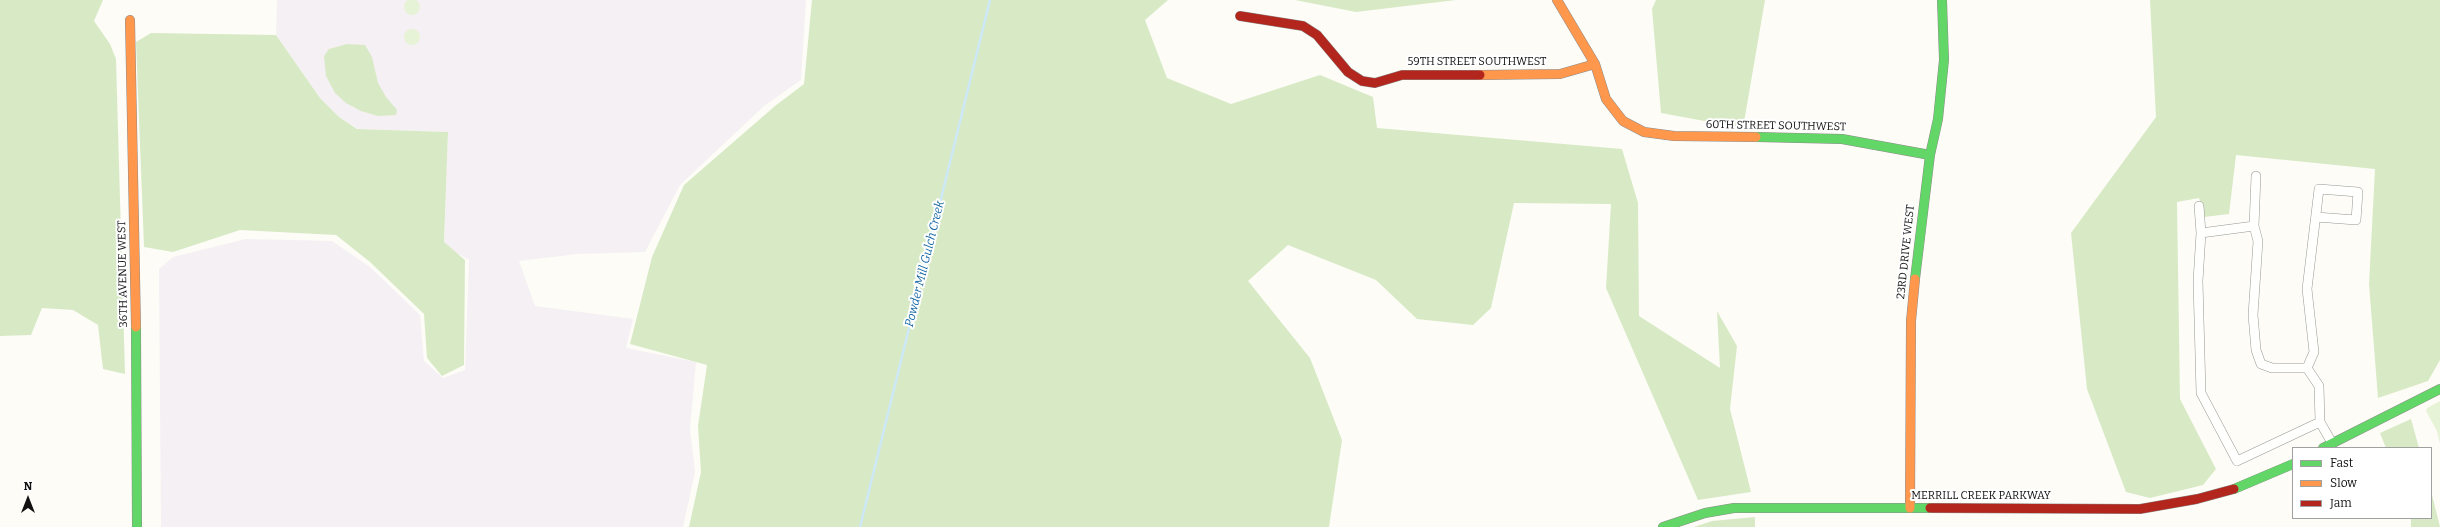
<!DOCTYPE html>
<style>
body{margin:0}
#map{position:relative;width:2440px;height:527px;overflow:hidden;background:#fdfcf7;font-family:Bitter,serif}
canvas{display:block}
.legend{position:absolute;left:2292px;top:447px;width:140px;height:72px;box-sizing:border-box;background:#fff;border:1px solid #a0a0a0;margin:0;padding:5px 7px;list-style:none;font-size:12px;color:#111}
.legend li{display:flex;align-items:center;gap:8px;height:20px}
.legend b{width:20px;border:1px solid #a0a0a0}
.north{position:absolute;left:8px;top:479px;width:40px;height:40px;-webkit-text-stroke:3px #fff;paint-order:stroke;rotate:0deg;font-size:11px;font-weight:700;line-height:16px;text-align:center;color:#111}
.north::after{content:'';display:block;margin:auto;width:14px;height:18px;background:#111;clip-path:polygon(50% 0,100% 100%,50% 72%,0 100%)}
</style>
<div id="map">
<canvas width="2440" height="527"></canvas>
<ul class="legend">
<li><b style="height:5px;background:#63d668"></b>Fast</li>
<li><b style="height:5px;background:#ff974d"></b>Slow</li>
<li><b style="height:5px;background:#b3261e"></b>Jam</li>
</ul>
<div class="north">N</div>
</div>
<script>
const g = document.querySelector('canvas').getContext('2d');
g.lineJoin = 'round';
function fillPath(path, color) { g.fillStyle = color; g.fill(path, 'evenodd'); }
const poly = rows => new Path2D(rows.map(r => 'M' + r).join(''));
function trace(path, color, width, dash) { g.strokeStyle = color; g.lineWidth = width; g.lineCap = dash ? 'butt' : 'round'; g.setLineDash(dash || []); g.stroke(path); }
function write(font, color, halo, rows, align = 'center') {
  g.font = font + ' Bitter,serif'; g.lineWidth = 4; g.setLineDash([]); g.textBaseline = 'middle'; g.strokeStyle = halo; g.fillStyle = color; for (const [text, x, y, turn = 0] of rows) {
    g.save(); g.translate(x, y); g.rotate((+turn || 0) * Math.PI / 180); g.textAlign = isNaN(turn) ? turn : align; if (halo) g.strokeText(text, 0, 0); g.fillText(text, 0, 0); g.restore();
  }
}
const industrial = poly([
 [277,0,806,0,801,80,764,106,680,185,645,252,577,254,519,261,535,306,633,319,626,348,696,362,690,429,695,472,683,527,161,527,159,269,173,257,246,239,332,241,370,267,420,315,424,361,443,378,465,370,469,260,453,251,444,242,448,132,358,129,339,117,320,98,276,35]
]);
const green = poly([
 '404 7a8 8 0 1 1 16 0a8 8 0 1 1-16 0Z',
 '404 37a8 8 0 1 1 16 0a8 8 0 1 1-16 0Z',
 [2440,401,2440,444,2437,431,2426,411,2427,408]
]);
const forest = poly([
 [0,0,103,0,94,21,110,44,116,59,125,374,103,369,98,325,73,310,42,308,31,335,0,336],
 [812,0,1168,0,1145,20,1167,78,1231,104,1320,75,1373,97,1377,128,1622,149,1638,203,1639,316,1720,368,1717,311,1737,346,1730,409,1751,492,1698,500,1606,288,1611,204,1514,203,1491,308,1473,325,1417,319,1376,280,1288,245,1248,281,1310,358,1342,440,1329,527,689,527,701,472,698,426,707,365,630,344,652,257,684,185,775,106,804,84],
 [1295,0,1456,0,1356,12],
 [1656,0,1765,0,1743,128,1661,113,1652,9],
 [2150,0,2440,0,2440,360,2428,381,2378,398,2369,284,2375,169,2236,155,2229,214,2204,217,2199,198,2177,202,2180,399,2216,469,2203,485,2150,498,2126,492,2087,389,2071,233,2156,117],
 [151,33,276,35,320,98,339,117,357,129,448,132,444,242,465,260,464,365,442,376,427,358,424,314,370,262,336,235,240,230,173,252,144,247,136,42],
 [347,44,365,45,372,57,378,83,386,97,397,110,396,115,378,116,361,111,346,103,335,93,326,76,324,56,329,49],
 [2411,419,2419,448,2386,448,2380,433],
 [2431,491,2440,527,2411,527,2411,518,2431,518],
 [1755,517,1755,527,1694,527,1712,521]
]);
const stream = poly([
 [860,527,990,0]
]);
const street = poly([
 [2256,176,2254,226,2258,241,2253,315,2256,350,2261,364,2272,368,2307,368],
 [2199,206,2201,233,2198,281,2201,393,2237,461,2320,422],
 [2316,217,2356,220,2358,192,2319,189,2307,289,2314,352,2307,368,2319,386,2320,422,2332,443],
 [2201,233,2254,226]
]);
const fast = poly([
 [1756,137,1842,139,1930,155],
 [1915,279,1930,155,1938,119,1944,60,1942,0],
 [136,327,137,527],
 [2323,448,2440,389],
 [2234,489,2293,464],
 [1663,527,1705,513,1734,508,1930,508]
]);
const slow = poly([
 [1557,0,1595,64,1606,99,1623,121,1644,132,1674,136,1756,137],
 [130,20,136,327],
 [1480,75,1560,74,1595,64],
 [1910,508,1911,321,1915,279]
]);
const jam = poly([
 [1240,16,1303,26,1317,35,1348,72,1362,81,1375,83,1402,75,1480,75],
 [1930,508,2140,509,2197,499,2234,489]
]);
const streetNames = [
 ["59TH STREET SOUTHWEST",1477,62],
 ["60TH STREET SOUTHWEST",1776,126,1],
 ["23RD DRIVE WEST",1906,252,-84],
 ["36TH AVENUE WEST",123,274,-91],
 ["MERRILL CREEK PARKWAY",1981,496]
];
const waterNames = [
 ["Powder Mill Gulch Creek",925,264,-76]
];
fillPath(industrial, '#f5f0f3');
fillPath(green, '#e7f3d7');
fillPath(forest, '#d8eac5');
trace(stream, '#cde8f7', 2.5);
trace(street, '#979795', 10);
trace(fast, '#8e8d8b', 10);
trace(slow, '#8e8d8b', 10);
trace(jam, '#8e8d8b', 10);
trace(street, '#fffffe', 9);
trace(fast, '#63d668', 9);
trace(slow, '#ff974d', 9);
trace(jam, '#b3261e', 9);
write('11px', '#111', '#fff', streetNames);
write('italic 12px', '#1768a6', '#fff', waterNames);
</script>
